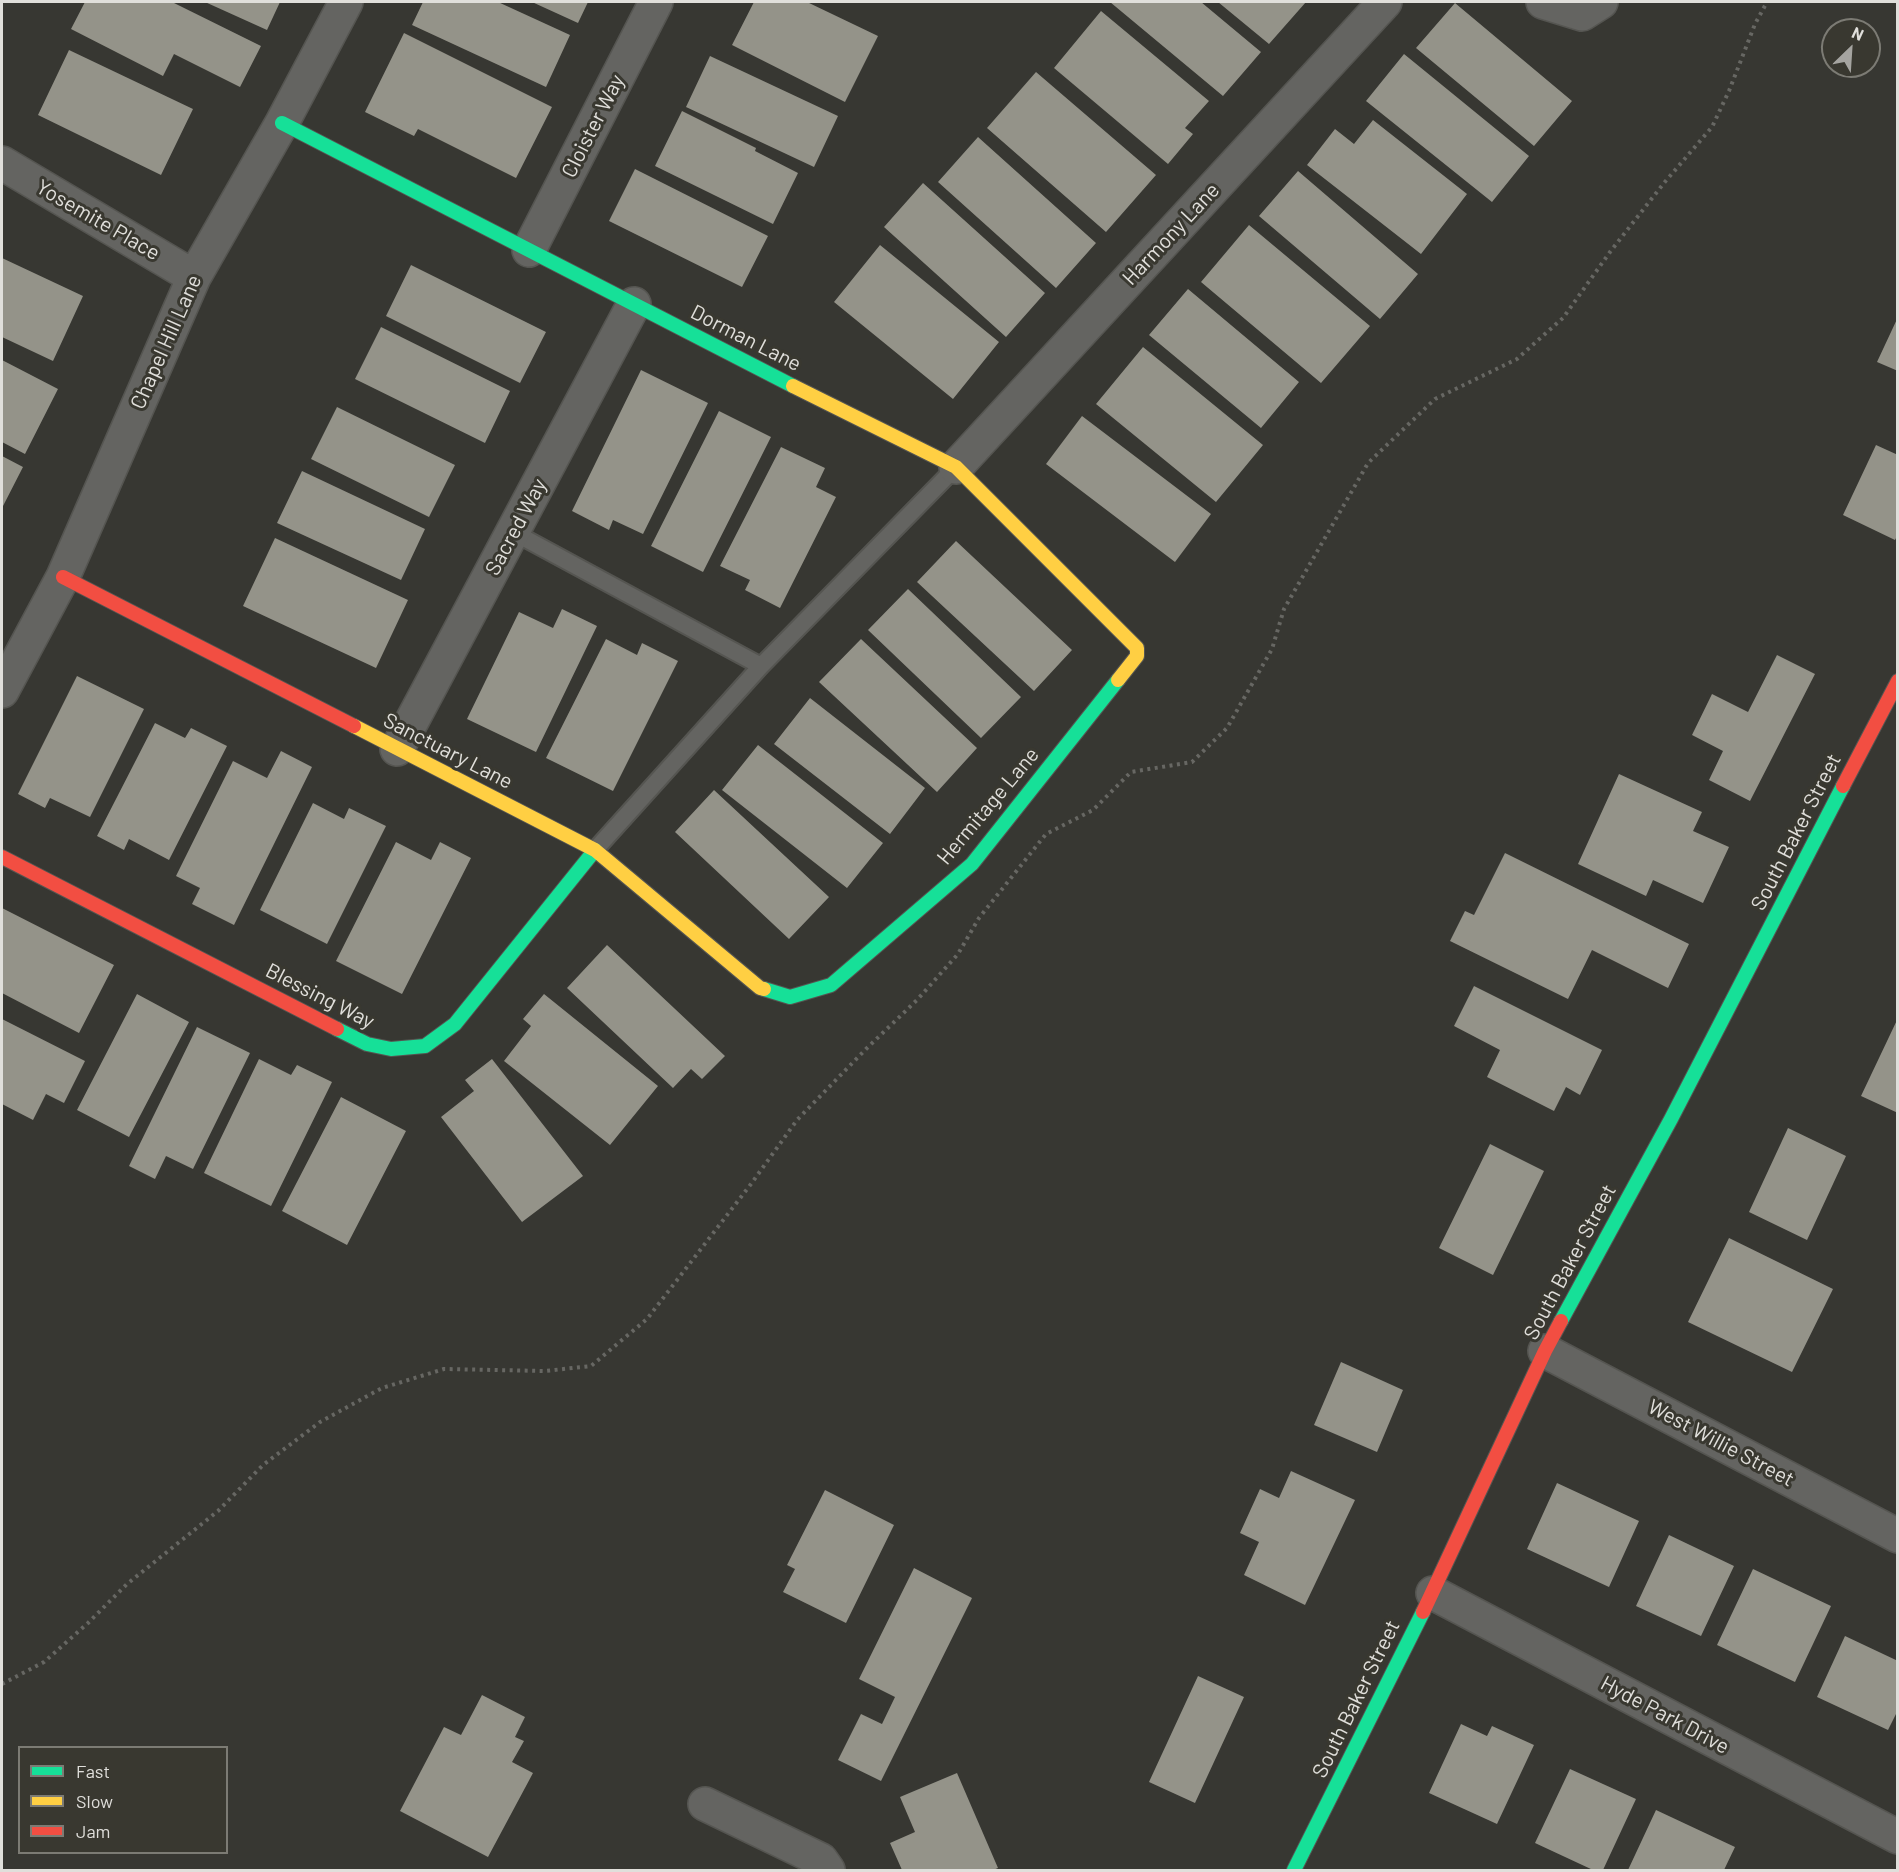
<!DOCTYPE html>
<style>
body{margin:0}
#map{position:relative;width:1899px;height:1872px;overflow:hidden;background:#373732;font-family:Barlow,sans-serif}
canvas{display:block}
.frame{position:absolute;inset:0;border:3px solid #e0dfdb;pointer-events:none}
.legend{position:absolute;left:18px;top:1746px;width:210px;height:108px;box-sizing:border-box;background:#393830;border:2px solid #7c7b74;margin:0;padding:8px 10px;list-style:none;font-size:18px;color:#e0dfdb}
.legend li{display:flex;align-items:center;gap:12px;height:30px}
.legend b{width:30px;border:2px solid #7c7b74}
.north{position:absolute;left:1821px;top:18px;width:60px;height:60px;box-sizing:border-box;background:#393830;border:2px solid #7c7b74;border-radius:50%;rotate:25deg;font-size:16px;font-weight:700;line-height:24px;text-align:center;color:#e0dfdb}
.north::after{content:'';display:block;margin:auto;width:21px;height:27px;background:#a5a4a0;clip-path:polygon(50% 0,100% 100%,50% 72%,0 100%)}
</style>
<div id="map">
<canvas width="1899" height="1872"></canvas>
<div class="frame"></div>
<ul class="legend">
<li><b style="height:8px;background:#16e098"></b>Fast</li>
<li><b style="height:8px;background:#ffcf43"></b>Slow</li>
<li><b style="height:8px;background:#f24e42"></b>Jam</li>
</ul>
<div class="north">N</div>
</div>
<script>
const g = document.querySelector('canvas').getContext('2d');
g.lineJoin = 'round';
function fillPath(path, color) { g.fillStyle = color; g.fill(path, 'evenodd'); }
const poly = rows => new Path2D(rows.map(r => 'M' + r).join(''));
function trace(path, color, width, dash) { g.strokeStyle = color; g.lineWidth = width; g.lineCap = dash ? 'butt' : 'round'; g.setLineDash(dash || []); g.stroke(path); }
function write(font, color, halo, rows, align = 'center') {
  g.font = font + ' Barlow,sans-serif'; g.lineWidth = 6; g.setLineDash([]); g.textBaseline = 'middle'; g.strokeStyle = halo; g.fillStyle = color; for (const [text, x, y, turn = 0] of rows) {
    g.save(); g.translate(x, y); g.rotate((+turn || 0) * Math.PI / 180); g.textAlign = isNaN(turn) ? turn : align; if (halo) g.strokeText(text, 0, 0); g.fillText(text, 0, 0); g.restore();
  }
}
const building = poly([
 [85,2,172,2,261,46,240,87,174,54,163,76,71,29],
 [205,2,280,2,267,30],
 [423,2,498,2,570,35,546,87,412,25],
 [532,2,588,2,578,23],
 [754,2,807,2,878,36,845,102,732,45],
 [1110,2,1201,2,1261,52,1223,96],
 [1218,2,1306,2,1269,44],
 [1455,3,1572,101,1534,146,1416,48],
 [1101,11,1209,101,1185,128,1193,134,1168,164,1054,68],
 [404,33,552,107,516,178,418,129,414,136,365,112],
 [69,50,193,109,161,175,38,115],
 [1404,54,1529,156,1492,202,1366,101],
 [710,56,838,116,814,167,686,107],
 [1036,72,1156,175,1106,232,987,128],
 [682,111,756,148,755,151,798,173,773,224,655,166],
 [1373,120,1467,194,1421,254,1307,165,1335,129,1354,144],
 [978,137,1096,243,1056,288,938,182],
 [635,169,768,236,742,287,609,221],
 [1298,171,1418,274,1380,319,1259,216],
 [923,183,1045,293,1006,337,884,227],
 [1249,225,1370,326,1321,383,1201,282],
 [880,245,999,342,953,399,834,302],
 [2,258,83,296,53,361,2,337],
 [411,265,546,332,520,383,386,316],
 [1188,289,1299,382,1261,428,1149,335],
 [1898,317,1898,371,1877,362],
 [381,327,510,391,485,443,355,379],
 [1143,347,1263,445,1216,502,1096,404],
 [2,360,58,389,25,454,2,442],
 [641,370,708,403,643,534,613,520,609,530,572,511],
 [337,407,455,465,429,517,311,459],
 [719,411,771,437,703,572,651,546],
 [1082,416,1211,514,1175,562,1046,464],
 [1876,445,1898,455,1898,534,1895,540,1843,515],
 [781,447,825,468,816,487,836,497,780,608,745,590,750,580,720,566],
 [2,456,23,467,2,508],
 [302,471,425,529,401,580,277,523],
 [275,538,408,600,376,668,243,606],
 [956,541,1072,650,1034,691,917,582],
 [908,589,1021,697,981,738,868,630],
 [562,609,597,626,536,752,467,719,519,612,553,628],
 [606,639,637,655,642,643,678,661,613,791,546,758],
 [861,639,977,748,937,792,819,682],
 [1777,655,1815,674,1750,801,1709,780,1723,751,1692,735,1712,694,1748,712],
 [77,676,144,709,90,817,50,798,45,808,18,794],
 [810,698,925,788,890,834,774,744],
 [155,723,185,738,191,728,227,746,169,860,129,839,124,850,97,836],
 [758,745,883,843,847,888,722,790],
 [281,751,312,767,234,925,192,904,200,888,176,876,233,761,267,778],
 [1619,774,1702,812,1693,831,1729,847,1703,903,1653,880,1646,896,1578,864],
 [714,790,829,897,789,939,675,832],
 [313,803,344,819,349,808,386,826,327,944,260,910],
 [396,842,431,860,440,842,471,858,402,994,336,961],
 [1505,853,1689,944,1668,988,1592,950,1568,999,1450,941,1465,911,1474,915],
 [2,908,114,965,79,1033,2,993],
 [607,945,725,1056,702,1079,691,1069,673,1088,567,988],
 [1474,986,1602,1050,1580,1095,1566,1087,1554,1111,1487,1077,1500,1050,1454,1026],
 [137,994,189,1022,129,1137,77,1110],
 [544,994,658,1086,610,1145,504,1061,531,1026,523,1019],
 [1898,1018,1898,1113,1861,1096],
 [2,1019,85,1061,64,1103,46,1094,33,1120,2,1104],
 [197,1027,250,1053,193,1169,166,1156,155,1179,129,1166],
 [259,1059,291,1075,297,1065,332,1082,271,1206,204,1173],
 [492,1059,583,1176,522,1222,441,1117,474,1091,465,1080],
 [341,1097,406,1131,347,1245,282,1211],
 [1788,1128,1846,1156,1807,1240,1749,1212],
 [1490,1144,1544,1171,1493,1275,1439,1248],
 [1729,1238,1833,1289,1792,1372,1688,1322],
 [1341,1362,1403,1390,1377,1452,1314,1425],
 [1291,1471,1355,1500,1305,1605,1244,1575,1259,1542,1240,1533,1260,1489,1279,1498],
 [1557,1483,1639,1521,1609,1587,1527,1549],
 [825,1490,894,1525,846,1623,783,1592,795,1569,787,1565],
 [1669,1535,1734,1566,1701,1636,1636,1606],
 [914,1568,972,1598,881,1781,838,1760,861,1714,882,1724,895,1697,859,1679],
 [1753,1569,1831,1606,1795,1682,1717,1645],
 [1845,1636,1898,1661,1898,1710,1888,1730,1817,1697],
 [1198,1676,1244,1697,1195,1803,1149,1782],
 [482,1695,525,1717,515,1737,524,1741,512,1762,533,1773,488,1857,400,1811,444,1727,461,1735],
 [1461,1724,1487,1736,1492,1726,1534,1745,1497,1824,1429,1793],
 [1570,1769,1636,1799,1603,1870,1593,1870,1535,1843],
 [957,1773,998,1868,993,1870,902,1870,890,1843,915,1832,900,1797],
 [1656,1810,1735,1847,1724,1870,1628,1870]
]);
const path = poly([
 [2,1684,44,1662,88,1623,127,1584,218,1511,263,1465,320,1422,382,1388,444,1369,545,1371,591,1366,647,1319,751,1184,797,1120,866,1049,917,1000,958,954,979,918,1046,834,1093,810,1131,772,1192,762,1227,728,1272,649,1284,609,1368,463,1435,399,1517,359,1563,318,1610,252,1664,183,1712,127,1729,91,1755,24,1767,2]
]);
const lane = poly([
 [513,532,761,666],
 [595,850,761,666,956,467]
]);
const street = poly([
 [1543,2,1582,14,1601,2],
 [2,163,194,277],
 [529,250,656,2],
 [956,467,1385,2],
 [2,691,63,577,194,277,282,123,346,2],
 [397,749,634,304],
 [1545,1351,1898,1536],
 [1433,1593,1898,1837],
 [705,1804,821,1860,828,1870]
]);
const fast = poly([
 [282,123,793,386],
 [764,989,790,997,831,985,972,864,1118,680],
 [337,1029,367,1044,391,1049,425,1046,455,1024,595,850],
 [1561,1321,1671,1119,1843,786],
 [1294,1870,1423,1612]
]);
const slow = poly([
 [793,386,956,467,1137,648,1137,656,1118,680],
 [354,726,595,850,760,988,764,989]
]);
const jam = poly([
 [63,577,354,726],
 [1843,786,1898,681],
 [2,857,337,1029],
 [1423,1612,1545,1351,1561,1321]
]);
const streetNames = [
 ["Cloister Way",593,126,-63],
 ["Yosemite Place",98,220,30],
 ["Harmony Lane",1171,234,-47],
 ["Dorman Lane",746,338,27],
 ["Chapel Hill Lane",166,342,-66],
 ["Sacred Way",516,527,-62],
 ["Sanctuary Lane",448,751,27],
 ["Hermitage Lane",988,806,-50],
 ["South Baker Street",1796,832,-63],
 ["Blessing Way",320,996,27],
 ["South Baker Street",1570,1262,-62],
 ["West Willie Street",1721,1443,28],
 ["South Baker Street",1356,1699,-64],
 ["Hyde Park Drive",1665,1715,28]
];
fillPath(building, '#949389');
trace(lane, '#555551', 20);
trace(street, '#555551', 36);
trace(fast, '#555551', 16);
trace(slow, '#555551', 16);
trace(jam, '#555551', 16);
trace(path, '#676763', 4, [3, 4.5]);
trace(lane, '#646461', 16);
trace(street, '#646461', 33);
trace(fast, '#16e098', 14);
trace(slow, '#ffcf43', 14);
trace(jam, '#f24e42', 14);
write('21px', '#e0dfdb', '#393830', streetNames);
</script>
